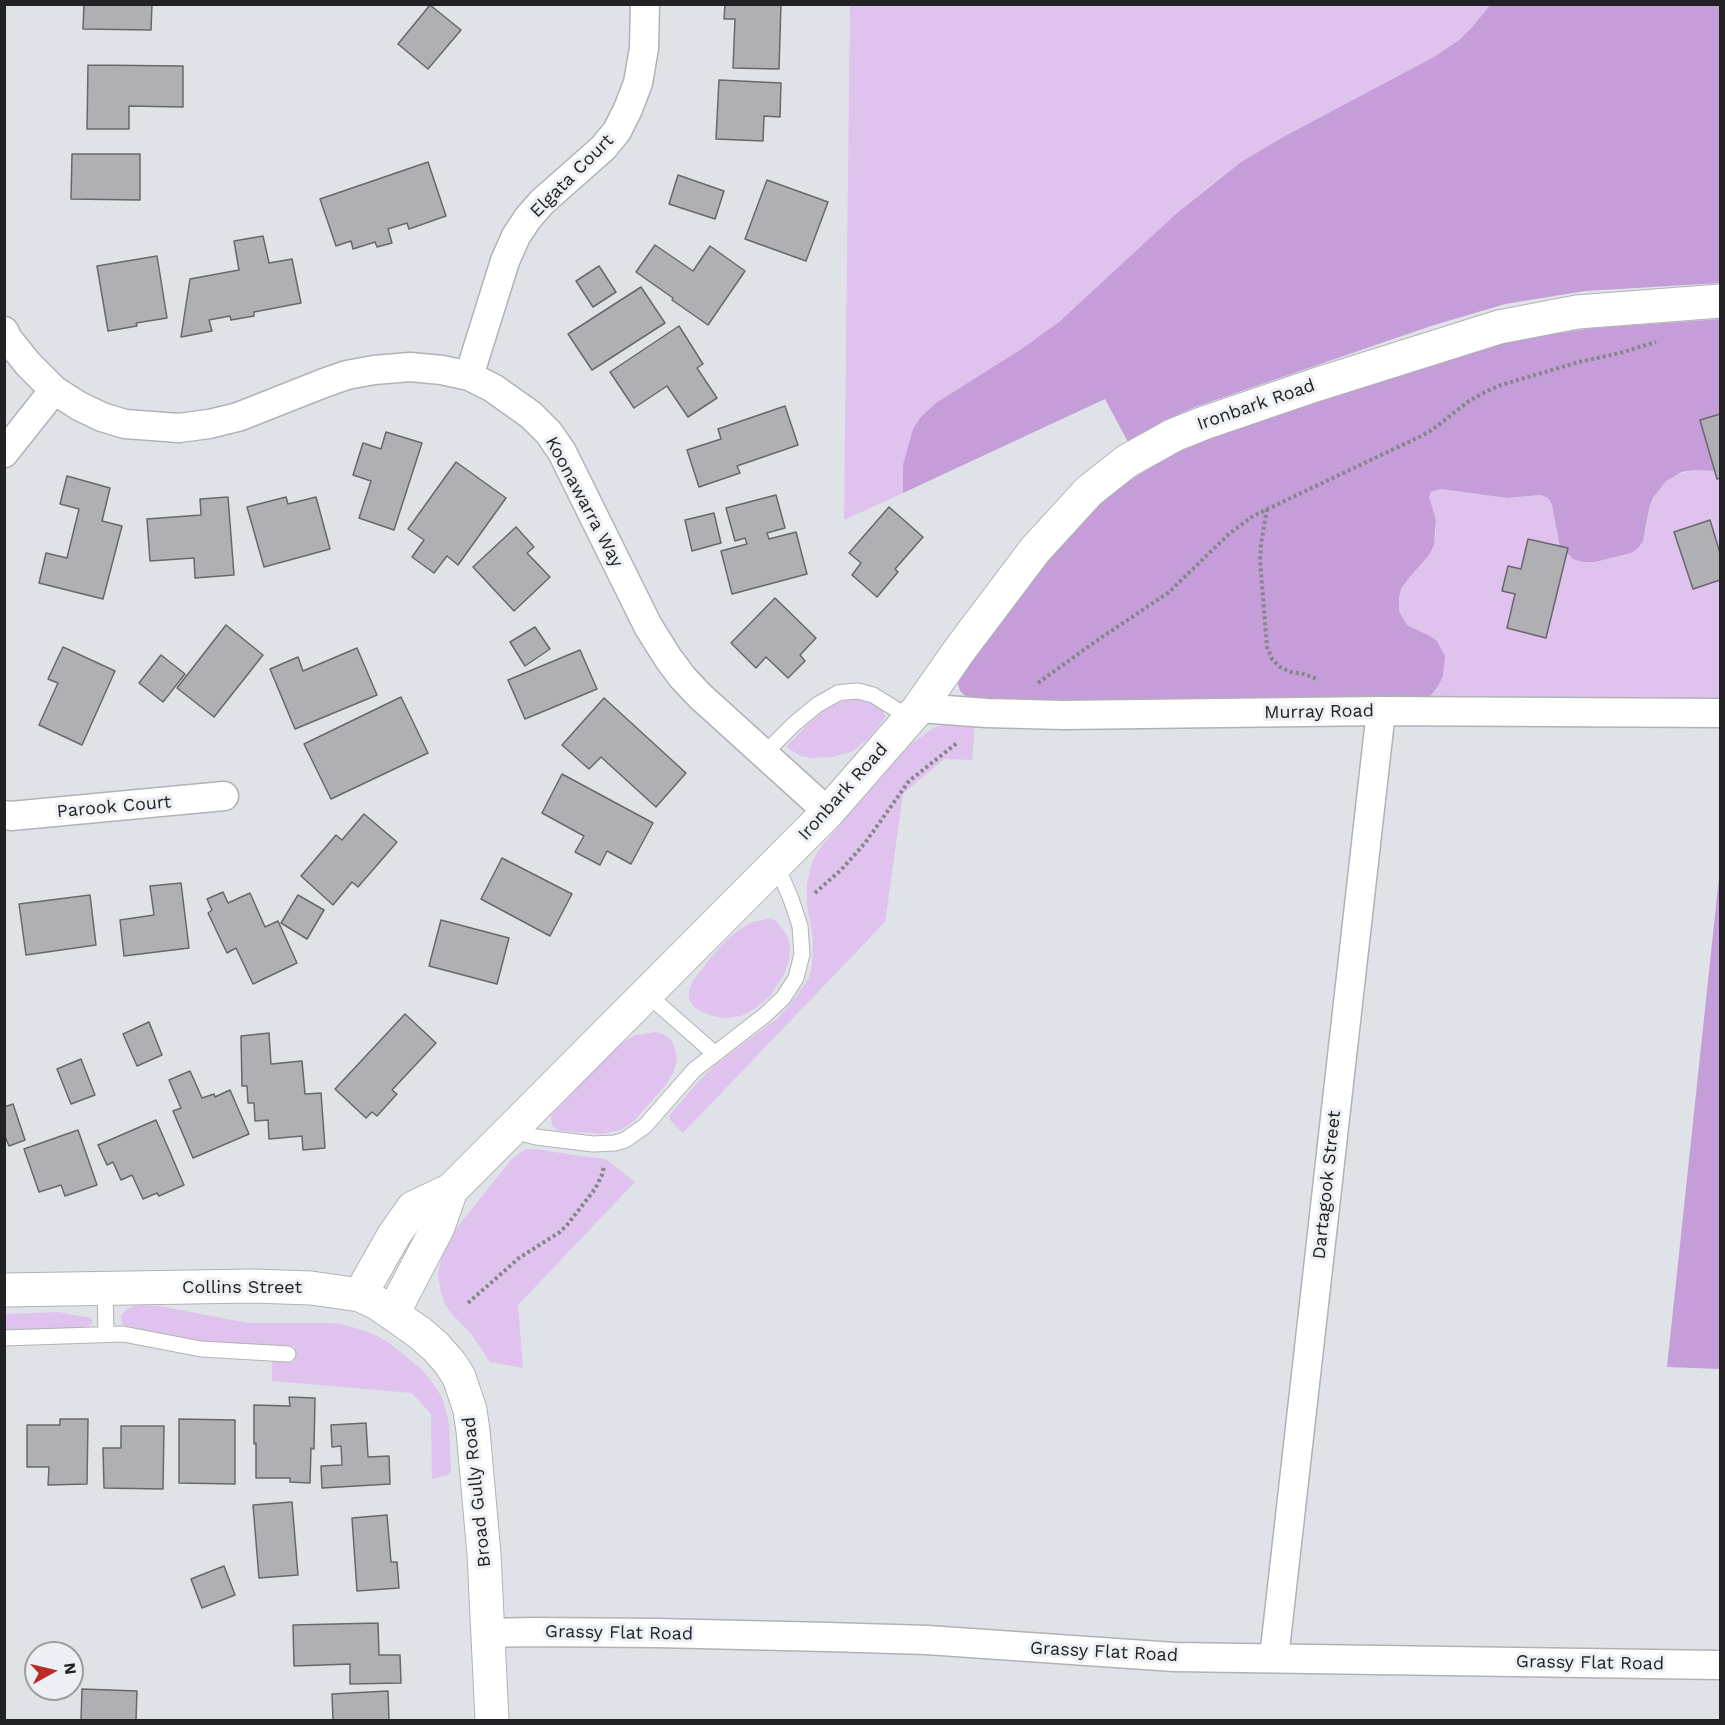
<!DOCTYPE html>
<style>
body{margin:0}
#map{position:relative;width:1725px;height:1725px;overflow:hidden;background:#dfe2e7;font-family:"Work Sans",sans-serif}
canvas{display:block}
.frame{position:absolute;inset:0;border:6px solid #222224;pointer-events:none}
.north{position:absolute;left:24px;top:1641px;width:60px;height:60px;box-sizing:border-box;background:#eceff4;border:2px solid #9b9da1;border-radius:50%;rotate:82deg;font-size:16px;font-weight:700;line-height:24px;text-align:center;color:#222224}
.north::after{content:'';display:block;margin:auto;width:21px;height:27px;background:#bb2c28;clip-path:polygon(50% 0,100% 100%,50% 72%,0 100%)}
</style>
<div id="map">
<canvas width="1725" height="1725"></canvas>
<div class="frame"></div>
<div class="north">N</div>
</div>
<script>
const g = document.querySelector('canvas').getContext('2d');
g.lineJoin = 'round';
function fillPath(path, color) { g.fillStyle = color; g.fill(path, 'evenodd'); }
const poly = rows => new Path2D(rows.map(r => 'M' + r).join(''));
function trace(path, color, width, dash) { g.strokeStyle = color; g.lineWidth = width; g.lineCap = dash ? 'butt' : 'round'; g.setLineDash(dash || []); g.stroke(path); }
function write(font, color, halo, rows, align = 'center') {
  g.font = font + ' "Work Sans",sans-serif'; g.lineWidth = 6; g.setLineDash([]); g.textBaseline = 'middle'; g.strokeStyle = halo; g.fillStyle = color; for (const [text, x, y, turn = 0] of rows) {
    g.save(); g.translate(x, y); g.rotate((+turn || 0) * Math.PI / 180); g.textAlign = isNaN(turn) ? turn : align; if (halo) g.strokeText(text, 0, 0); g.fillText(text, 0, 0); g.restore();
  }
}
const green = poly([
 [850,5,1490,5,1473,26,1458,41,1432,58,1285,136,1241,162,1208,187,1178,212,1059,322,1020,350,903,465,903,493,844,520],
 [1694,470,1714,471,1717,478,1720,478,1720,699,1427,700,1430,636,1407,625,1399,611,1399,598,1401,589,1408,579,1429,555,1436,534,1436,520,1428,497,1431,492,1441,489,1507,498,1541,495,1548,498,1555,513,1560,547,1521,569,1508,566,1502,591,1515,594,1507,628,1546,638,1566,554,1573,559,1595,562,1631,553,1646,530,1649,509,1658,490,1666,481,1674,476],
 [855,699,874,704,882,710,886,717,868,739,853,751,833,757,810,758,801,756,786,747,812,720,827,709,838,703],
 [951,724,975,724,972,760,944,759,903,794,885,922,683,1133,671,1121,669,1116,698,1082,716,1064,778,1018,795,998,809,978,812,965,813,938,807,905,807,884,812,862,817,853,826,841,911,744,935,727],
 [771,918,777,922,784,931,788,937,790,948,789,959,785,973,770,996,756,1008,741,1016,726,1018,712,1016,700,1011,693,1006,689,998,689,991,692,982,713,955,730,937,742,928,753,922],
 [656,1032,665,1035,671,1040,675,1048,677,1059,674,1071,664,1087,634,1121,620,1130,602,1134,563,1131,557,1130,552,1125,551,1115,620,1044,635,1035],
 [526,1149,537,1149,573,1155,606,1159,635,1182,518,1305,523,1368,490,1362,472,1335,451,1313,445,1304,441,1293,438,1274,442,1255,458,1226,511,1160,517,1155],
 [140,1305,159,1306,248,1323,329,1323,341,1324,366,1331,379,1337,389,1343,420,1368,429,1378,442,1397,449,1423,451,1471,447,1475,432,1479,431,1414,412,1393,272,1381,272,1362,294,1362,295,1346,206,1342,175,1338,123,1325,121,1320,121,1316,125,1311,131,1307],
 [59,1312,91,1318,93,1323,88,1326,59,1330,5,1331,5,1314]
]);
const forest = poly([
 [1490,5,1720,5,1720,283,1585,291,1505,304,1431,326,1195,407,1163,421,1128,442,1105,399,903,493,903,465,913,429,921,417,936,403,1020,350,1059,322,1178,212,1241,162,1285,136,1432,58,1458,41,1473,26],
 [1720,319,1720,414,1700,420,1714,471,1694,470,1682,472,1666,481,1653,498,1649,509,1643,541,1638,548,1631,553,1595,562,1583,562,1573,559,1560,547,1552,505,1548,498,1541,495,1507,498,1441,489,1431,492,1429,497,1436,520,1434,545,1429,555,1408,579,1401,589,1399,598,1399,611,1407,625,1430,636,1437,641,1445,656,1443,676,1438,686,1427,700,1073,704,971,698,964,695,960,691,958,684,963,669,1061,544,1103,501,1123,485,1167,457,1192,445,1245,425,1447,360,1509,341,1535,336,1594,328],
 [1720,868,1720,1369,1667,1367]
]);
const building = poly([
 [84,4,152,4,151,30,83,29,84,4],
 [725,4,781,4,779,69,733,68,735,19,724,19,725,4],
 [430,5,461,30,428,69,398,44,430,5],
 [88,65,183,66,183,107,129,106,129,129,87,129,88,65],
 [719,80,781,83,780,117,764,116,763,141,716,139,719,80],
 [72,154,140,154,140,200,71,199,72,154],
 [428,162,446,216,409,229,407,223,388,229,392,243,377,247,375,242,353,249,351,241,336,246,320,199,428,162],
 [678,175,724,191,715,219,669,204,678,175],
 [767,180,828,202,806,261,745,239,767,180],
 [263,236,269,263,292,259,301,303,254,312,254,316,231,320,230,316,209,320,212,331,181,337,190,279,239,270,234,241,263,236],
 [655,245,693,271,710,246,745,271,708,325,672,300,673,298,636,272,655,245],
 [157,256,167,318,136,323,137,326,108,331,97,266,157,256],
 [599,266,616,292,593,307,576,281,599,266],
 [641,287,665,323,592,370,568,334,641,287],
 [679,326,703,364,697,368,717,398,688,417,667,386,634,408,610,372,679,326],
 [785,406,798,445,737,466,740,473,699,487,687,450,721,439,718,429,785,406],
 [1720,414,1720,478,1717,479,1700,420,1720,414],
 [386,432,422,443,394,530,359,518,371,481,353,475,363,443,381,449,386,432],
 [456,462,506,498,458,565,447,556,434,573,412,557,424,540,408,529,456,462],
 [67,476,110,488,102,521,122,526,103,599,39,583,46,553,67,558,79,509,60,504,67,476],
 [776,495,785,528,767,533,769,539,796,532,807,574,732,594,721,551,747,544,745,538,735,541,726,508,776,495],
 [228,497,234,575,195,578,194,558,150,561,147,519,201,515,200,499,228,497],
 [286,497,288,504,316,497,330,549,264,567,247,507,286,497],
 [889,507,923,537,895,569,898,572,877,597,852,575,861,563,849,553,889,507],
 [714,513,721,543,692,551,685,520,714,513],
 [1710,520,1720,553,1720,580,1693,589,1674,532,1710,520],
 [516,527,534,547,527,553,550,577,514,611,473,567,516,527],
 [1528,539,1568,548,1546,638,1507,628,1515,594,1502,591,1508,566,1521,569,1528,539],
 [775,598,816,638,800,655,805,661,788,678,766,657,756,668,731,643,775,598],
 [226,625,263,655,214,717,177,688,226,625],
 [535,627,550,649,525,666,510,642,535,627],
 [63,647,115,671,82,745,39,725,58,683,48,679,63,647],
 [357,648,377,695,295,729,270,669,298,657,303,671,357,648],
 [580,650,597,689,525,719,508,680,580,650],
 [161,655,185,674,163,702,139,683,161,655],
 [401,697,428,753,331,799,304,744,401,697],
 [604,698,686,773,656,807,601,757,589,769,562,745,604,698],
 [562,774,653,823,631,864,607,851,600,865,575,852,584,836,542,813,562,774],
 [364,814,397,842,358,887,352,882,333,905,301,876,336,835,342,840,364,814],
 [502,858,572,894,550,936,481,899,502,858],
 [181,883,189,948,124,956,120,920,154,915,150,886,181,883],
 [223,892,228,903,250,893,265,927,278,921,297,963,253,984,236,948,227,953,208,913,212,910,207,899,223,892],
 [90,895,96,945,26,955,19,904,90,895],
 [298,895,324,910,307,939,281,923,298,895],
 [441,920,509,938,497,984,429,966,441,920],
 [405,1014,436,1043,392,1090,397,1094,377,1116,372,1112,366,1118,335,1089,405,1014],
 [149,1022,162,1055,137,1066,123,1034,149,1022],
 [269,1033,271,1064,302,1061,305,1094,321,1093,325,1148,303,1150,302,1136,269,1139,268,1120,255,1121,254,1103,248,1103,247,1086,242,1086,241,1036,269,1033],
 [81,1059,95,1095,71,1104,57,1069,81,1059],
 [190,1071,202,1098,214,1094,215,1097,230,1090,249,1134,193,1158,173,1111,181,1108,169,1080,190,1071],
 [13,1104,25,1140,9,1146,4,1134,4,1107,13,1104],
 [156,1120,184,1185,159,1196,157,1193,143,1199,132,1175,121,1180,113,1162,107,1165,98,1145,156,1120],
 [78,1130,97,1185,65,1196,61,1185,39,1192,24,1149,78,1130],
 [289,1397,315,1398,314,1449,311,1448,310,1483,290,1482,290,1478,256,1478,256,1443,254,1444,254,1405,290,1406,289,1397],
 [60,1419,88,1419,87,1484,48,1485,49,1467,27,1467,27,1425,60,1425,60,1419],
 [179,1419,235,1420,235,1484,179,1483,179,1419],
 [366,1423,368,1457,389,1456,390,1484,322,1488,321,1466,342,1465,341,1446,332,1447,331,1425,366,1423],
 [121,1426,164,1426,163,1489,104,1488,103,1448,121,1448,121,1426],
 [292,1502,298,1575,259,1578,253,1505,292,1502],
 [387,1515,391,1562,397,1562,399,1588,357,1591,352,1518,387,1515],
 [224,1566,235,1595,202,1608,191,1579,224,1566],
 [378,1623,379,1655,400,1655,401,1683,350,1684,350,1664,294,1666,293,1625,378,1623],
 [82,1689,137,1691,136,1720,81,1720,82,1689],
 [388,1691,389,1720,333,1720,332,1694,388,1691]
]);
const path = poly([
 [1267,509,1261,544,1260,560,1267,647,1272,659,1280,667,1291,672,1304,674,1317,679],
 [1038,683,1102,637,1168,593,1229,534,1253,516,1419,437,1432,430,1469,401,1485,392,1501,385,1579,362,1620,353,1656,342],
 [815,893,841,870,865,843,909,781,957,743],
 [468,1303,519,1258,560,1232,567,1225,595,1189,602,1175,604,1166]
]);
const lane = poly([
 [764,754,794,724,817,705,838,693,845,692,858,691,873,695,910,718],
 [647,994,714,1053],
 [510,1130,536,1137,593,1144,615,1143,625,1140,645,1126,694,1070,765,1015,783,998,796,978,802,954,800,926,791,899,776,864],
 [105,1288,106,1334],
 [4,1338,123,1334,201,1349,288,1354]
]);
const street = poly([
 [4,331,8,339,28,364,54,390,79,406,102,417,125,424,179,428,209,424,238,417,324,383,347,375,374,370,410,367,442,370,469,376,493,388,531,415,549,433,562,452,648,626,668,658,683,678,700,696,828,812],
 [469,376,505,261,516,236,528,218,542,202,603,148,617,131,628,109,638,83,644,48,645,4],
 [4,453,54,390],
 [919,708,987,713,1063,715,1381,711,1720,713],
 [4,815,11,816,224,796],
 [488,1633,532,1632,657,1633,828,1637,927,1640,1174,1657,1720,1665],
 [1274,1658,1381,711]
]);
const secondary = poly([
 [4,1290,253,1286,311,1288,360,1295,377,1303,420,1333,436,1347,450,1363,459,1377,470,1410,473,1431,484,1554,492,1720],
 [360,1295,394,1235,413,1208,451,1190,828,812,919,708,961,648,1035,550,1089,491,1127,461,1174,435,1204,423,1315,385,1499,327,1577,312,1720,301],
 [393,1313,438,1227,451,1190]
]);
const streetNames = [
 ["Elgata Court",572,176,-45],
 ["Ironbark Road",1256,405,-19],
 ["Koonawarra Way",584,502,62],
 ["Murray Road",1319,712,-1],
 ["Ironbark Road",843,792,-48],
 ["Parook Court",114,807,-5],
 ["Dartagook Street",1327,1185,-84],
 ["Collins Street",242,1288],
 ["Broad Gully Road",477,1492,-96],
 ["Grassy Flat Road",619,1633,1],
 ["Grassy Flat Road",1104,1652,3],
 ["Grassy Flat Road",1590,1663,1]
];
fillPath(green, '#dfc2ed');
fillPath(forest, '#c59dd9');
fillPath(building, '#b0afb4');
trace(building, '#68686c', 1.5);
trace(lane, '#b0b2b6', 17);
trace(street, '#b0b2b6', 31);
trace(secondary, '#b0b2b6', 35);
trace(path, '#848689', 4, [3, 3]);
trace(lane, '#fff', 15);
trace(street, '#fff', 28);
trace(secondary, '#fff', 33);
write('18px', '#222224', '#eceff4', streetNames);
</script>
